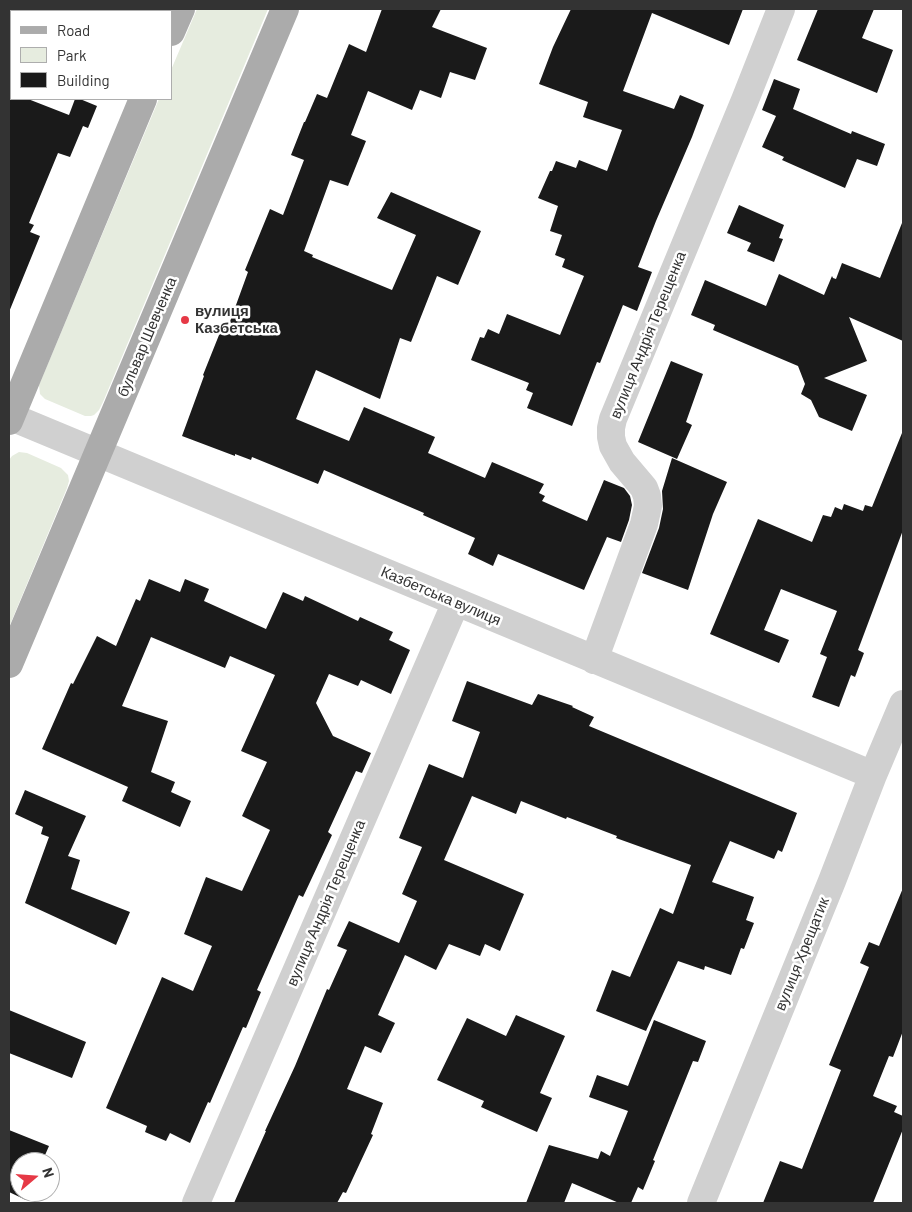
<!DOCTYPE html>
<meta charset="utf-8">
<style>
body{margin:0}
#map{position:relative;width:912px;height:1212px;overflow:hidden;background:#fff;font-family:Barlow,sans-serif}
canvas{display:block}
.frame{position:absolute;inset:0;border:10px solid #333;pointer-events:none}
.legend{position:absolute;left:10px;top:10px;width:162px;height:90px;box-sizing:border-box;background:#fff;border:1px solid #adadad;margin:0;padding:6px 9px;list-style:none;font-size:15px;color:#333}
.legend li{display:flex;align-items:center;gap:10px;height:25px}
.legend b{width:25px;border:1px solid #adadad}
.north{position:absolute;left:10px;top:1152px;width:50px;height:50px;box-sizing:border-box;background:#fff;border:1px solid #adadad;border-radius:50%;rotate:72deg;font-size:14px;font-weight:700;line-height:20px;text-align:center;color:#333}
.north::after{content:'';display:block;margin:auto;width:18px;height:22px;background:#e63946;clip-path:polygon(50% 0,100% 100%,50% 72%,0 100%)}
</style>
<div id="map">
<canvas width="912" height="1212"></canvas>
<div class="frame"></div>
<ul class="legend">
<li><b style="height:6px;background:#ababab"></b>Road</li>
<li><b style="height:14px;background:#e6ecdf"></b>Park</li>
<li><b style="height:14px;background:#1a1a1a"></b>Building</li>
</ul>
<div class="north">N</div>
</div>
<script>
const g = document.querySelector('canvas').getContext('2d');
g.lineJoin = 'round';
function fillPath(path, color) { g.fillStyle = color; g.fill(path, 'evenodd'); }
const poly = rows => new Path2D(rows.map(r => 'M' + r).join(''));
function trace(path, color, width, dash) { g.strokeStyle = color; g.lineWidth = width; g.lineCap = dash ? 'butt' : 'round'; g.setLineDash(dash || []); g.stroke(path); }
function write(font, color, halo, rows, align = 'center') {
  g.font = font + ' Barlow,sans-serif'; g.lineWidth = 5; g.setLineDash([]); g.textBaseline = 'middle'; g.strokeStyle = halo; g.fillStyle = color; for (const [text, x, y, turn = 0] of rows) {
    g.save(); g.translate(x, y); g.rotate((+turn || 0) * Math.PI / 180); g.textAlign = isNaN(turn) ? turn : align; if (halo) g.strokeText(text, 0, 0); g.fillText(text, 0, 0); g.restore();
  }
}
const green = poly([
 [197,9,268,9,103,402,99,410,94,415,91,416,85,416,45,399,40,394,39,385,159,99,171,99,171,70],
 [19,452,27,453,61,468,68,475,69,481,67,488,9,627,9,460,12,456]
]);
const building = poly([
 [382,9,441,9,432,27,487,48,475,80,450,72,441,98,420,90,412,110,368,91,351,135,366,141,348,186,330,180,304,251,313,255,312,257,392,290,416,235,377,218,391,192,481,231,458,285,437,276,411,342,400,338,380,399,316,370,296,419,349,441,364,407,435,437,428,453,485,478,492,462,544,484,539,493,545,496,542,501,587,521,604,480,624,488,630,496,632,505,629,520,621,542,607,537,584,590,498,554,493,566,468,554,475,538,423,515,424,513,324,470,318,484,252,457,251,460,235,454,235,456,182,436,204,376,203,375,223,325,228,327,248,272,245,270,270,209,283,215,304,160,291,155,304,122,305,122,317,94,327,98,349,44,366,52],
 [571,9,743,9,729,45,652,13,623,91,674,109,680,95,704,105,692,137,656,221,638,267,652,272,637,311,623,305,600,363,597,362,572,426,527,408,533,393,526,390,529,383,471,360,480,337,484,338,488,329,499,334,507,314,560,335,584,276,562,267,565,259,555,255,562,235,550,231,558,206,538,198,550,171,552,171,556,161,576,168,579,160,607,171,622,130,583,117,588,102,539,84,553,47],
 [818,9,874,9,862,38,893,50,877,93,797,60],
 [774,79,800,89,793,109,851,134,852,131,885,144,877,166,857,159,845,188,782,160,784,157,762,147,776,116,762,110],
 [9,91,11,92,11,99,28,99,69,115,75,99,80,99,97,106,88,128,83,126,70,157,58,153,29,223,34,225,30,232,40,236,9,312],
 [739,205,784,225,779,238,783,239,774,262,747,251,751,243,727,233],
 [902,223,903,224,903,341,849,317,867,361,824,378,867,395,852,431,819,417,811,400,801,394,805,384,798,366,713,330,715,325,691,315,705,280,766,306,779,274,824,295,832,276,833,278,836,279,842,263,880,278],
 [671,361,703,374,686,422,692,425,677,459,638,442],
 [902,433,903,530,858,650,864,653,855,677,851,675,839,707,812,697,827,657,820,654,837,611,781,589,764,630,789,640,779,663,710,634,758,519,812,542,823,515,831,517,835,507,842,510,844,504,863,511,865,505,872,507],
 [672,458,727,482,713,514,688,590,642,573,659,528,663,509,662,491],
 [149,579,180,592,185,579,209,589,204,601,266,629,283,592,303,601,305,596,358,621,360,617,393,632,389,640,410,650,391,694,361,680,358,686,329,674,316,703,333,736,371,753,362,773,356,771,328,832,332,835,303,897,299,895,257,990,261,992,246,1028,243,1027,210,1103,208,1102,190,1143,170,1133,166,1141,145,1132,147,1126,106,1108,162,977,193,991,212,946,184,934,206,877,242,891,270,830,242,816,267,762,241,751,275,675,230,656,225,668,151,637,122,706,168,721,151,772,175,782,171,792,191,801,180,827,122,801,128,787,42,749,71,683,73,684,97,636,116,646,136,599,140,601],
 [467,681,532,705,538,694,573,706,572,707,594,717,589,726,797,813,782,852,778,850,774,859,730,841,712,882,754,897,746,920,754,923,744,949,741,948,731,975,705,966,704,970,678,961,646,1031,596,1011,612,970,630,977,660,908,673,914,691,865,616,838,617,836,567,817,566,819,521,801,516,814,472,796,444,860,524,894,500,951,485,944,480,956,449,944,436,970,405,955,378,1015,395,1023,381,1053,365,1046,347,1089,383,1103,371,1134,373,1135,346,1193,343,1192,337,1203,234,1203,266,1131,265,1131,295,1066,327,989,329,990,347,950,337,946,349,921,399,943,417,901,402,894,422,847,399,838,429,764,463,778,480,732,452,721],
 [25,790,86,816,68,856,80,860,71,889,130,912,116,945,25,903,49,837,41,834,43,827,15,814],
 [903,888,903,1031,893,1057,889,1056,873,1096,897,1106,894,1112,903,1116,903,1129,873,1203,763,1203,780,1161,802,1169,841,1070,829,1065,869,967,860,963,869,942,879,946],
 [9,1010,86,1042,72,1078,9,1053],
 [516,1015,565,1036,540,1093,552,1098,537,1132,481,1107,484,1101,437,1080,467,1018,506,1036],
 [654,1020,706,1041,698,1062,693,1061,653,1160,655,1161,643,1190,638,1187,631,1203,619,1203,572,1183,564,1203,526,1203,549,1145,598,1159,601,1151,610,1156,628,1111,589,1097,597,1075,628,1086],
 [9,1130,49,1146,42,1162,20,1162,20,1192,29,1192,26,1200,9,1192]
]);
const minor = poly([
 [9,416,873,775],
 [594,660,644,524,648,506,647,496,644,488,622,462,613,446,611,437,611,428,613,419,745,100,781,9],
 [196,1203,456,602],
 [701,1203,832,881,873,775,903,704]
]);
const major = poly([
 [171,32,181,9],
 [9,421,143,99],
 [9,664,285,9]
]);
const markers = [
 [185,320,5,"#e63946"]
];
const poiNames = [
 ["вулиця",195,311],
 ["Казбетська",195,328]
];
const streetNames = [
 ["вулиця Андрія Терещенка",648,335,-68],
 ["бульвар Шевченка",147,337,-67],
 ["Казбетська вулиця",441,596,23],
 ["вулиця Андрія Терещенка",326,903,-67],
 ["вулиця Хрещатик",802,954,-68]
];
fillPath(green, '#e6ecdf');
fillPath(building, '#1a1a1a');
trace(minor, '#d0d0d0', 28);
trace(major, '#ababab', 28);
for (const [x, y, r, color] of markers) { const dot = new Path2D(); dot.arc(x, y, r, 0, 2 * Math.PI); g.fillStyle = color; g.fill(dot); trace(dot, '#fff', 2); }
write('bold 15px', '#333', '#fff', poiNames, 'left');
write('15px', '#333', '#fff', streetNames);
</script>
